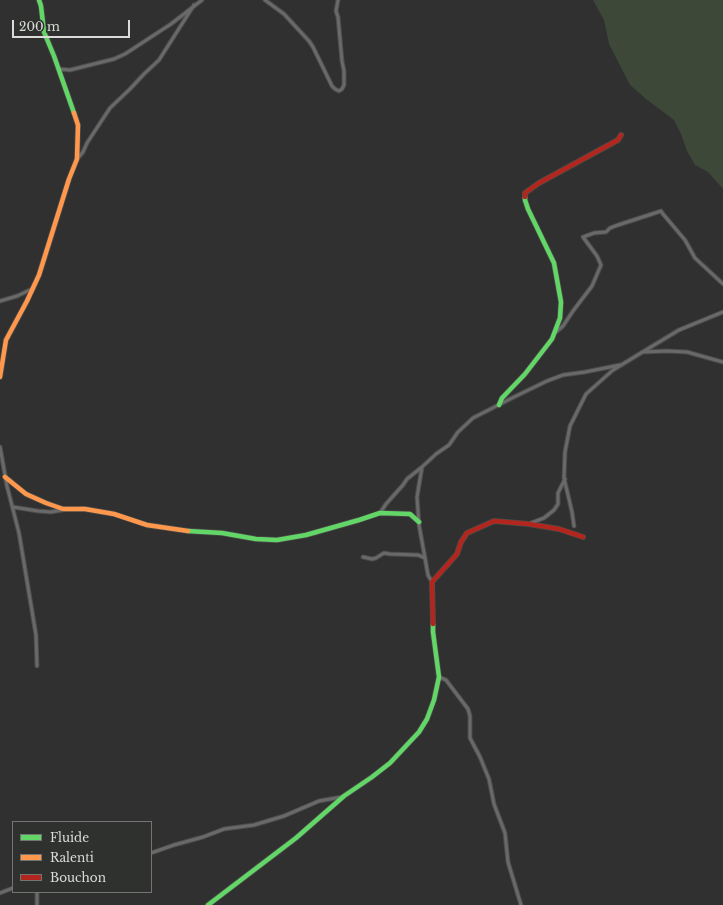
<!DOCTYPE html>
<style>
body{margin:0}
#map{position:relative;width:723px;height:905px;overflow:hidden;background:#2f302f;font-family:"Libre Baskerville",serif}
canvas{display:block}
.legend{position:absolute;left:12px;top:821px;width:140px;height:72px;box-sizing:border-box;background:#2f312e;border:1px solid #747573;margin:0;padding:5px 7px;list-style:none;font-size:12px;color:#dbdcda}
.legend li{display:flex;align-items:center;gap:8px;height:20px}
.legend b{width:20px;border:1px solid #747573}
.scale{position:absolute;left:12px;top:20px;width:118px;height:18px;box-sizing:border-box;border:2px solid #dbdcda;border-top:0;padding-left:5px;font-size:12px;line-height:14px;white-space:nowrap;color:#dbdcda;-webkit-text-stroke:3px #2f312e;paint-order:stroke}
</style>
<div id="map">
<canvas width="723" height="905"></canvas>
<ul class="legend">
<li><b style="height:5px;background:#63d668"></b>Fluide</li>
<li><b style="height:5px;background:#ff974d"></b>Ralenti</li>
<li><b style="height:5px;background:#b3261e"></b>Bouchon</li>
</ul>
<div class="scale">200 m</div>
</div>
<script>
const g = document.querySelector('canvas').getContext('2d');
g.lineJoin = 'round';
function fillPath(path, color) { g.fillStyle = color; g.fill(path, 'evenodd'); }
const poly = rows => new Path2D(rows.map(r => 'M' + r).join(''));
function trace(path, color, width, dash) { g.strokeStyle = color; g.lineWidth = width; g.lineCap = dash ? 'butt' : 'round'; g.setLineDash(dash || []); g.stroke(path); }
const green = poly([
 [593,0,723,0,723,189,708,172,695,165,687,151,681,134,674,120,646,99,630,85,609,44,604,20]
]);
const street = poly([
 [265,0,284,14,309,41,313,47,332,86,335,89,339,91,342,89,344,85,344,71,342,61,338,17,336,11,338,0],
 [58,69,70,70,114,59,125,54,171,24,202,0],
 [77,159,83,152,87,143,110,108,130,89,144,74,159,60,194,5],
 [0,301,17,296,32,289],
 [556,332,563,326,573,311,592,286,601,265,597,256,583,237,594,233,606,232,610,228,618,225,652,214,661,211,663,214,685,240,695,258,723,284],
 [642,352,667,351,687,352,723,362],
 [0,447,7,486,19,533,36,635,37,666],
 [13,507,38,511,51,512,62,510],
 [380,513,386,504,403,485,407,479,422,467],
 [531,523,544,518,554,510,558,504,558,493,565,479],
 [574,526,572,512,564,478,565,452,570,426,586,394,613,370,641,353,679,330,723,312],
 [363,557,372,559,376,558,384,553,390,554,418,555,425,558],
 [432,582,428,575,425,558,419,525,417,497,422,467,436,454,449,445,458,432,473,418,514,397,547,381,563,375,585,372,620,365],
 [439,677,446,680,468,709,470,716,470,738,480,757,489,779,494,804,505,833,508,862,521,905],
 [151,853,174,845,203,837,224,829,254,825,284,816,319,801,342,797],
 [37,892,37,905],
 [0,893,13,888]
]);
const fast = poly([
 [39,0,41,6,44,32,54,56,74,113],
 [499,405,502,398,525,374,552,339,560,318,561,302,554,263,528,209,525,200,525,197],
 [188,531,222,533,256,539,277,540,306,535,359,520,380,513,410,514,419,522],
 [208,905,296,838,344,796,372,777,390,763,419,732,427,719,434,700,439,677,433,632,433,624]
]);
const slow = poly([
 [0,377,6,340,27,301,39,275,69,179,77,159,78,125,74,113],
 [5,477,26,494,46,503,63,509,85,509,114,514,147,525,188,531]
]);
const jam = poly([
 [525,197,525,193,539,183,618,140,621,135],
 [433,624,432,582,457,554,461,542,467,533,494,521,529,524,559,529,583,537]
]);
fillPath(green, '#3d4839');
trace(street, '#4b4c4a', 5);
trace(fast, '#4b4c4a', 6);
trace(slow, '#4b4c4a', 6);
trace(jam, '#4b4c4a', 6);
trace(street, '#686968', 3);
trace(fast, '#63d668', 4.5);
trace(slow, '#ff974d', 4.5);
trace(jam, '#b3261e', 4.5);
</script>
